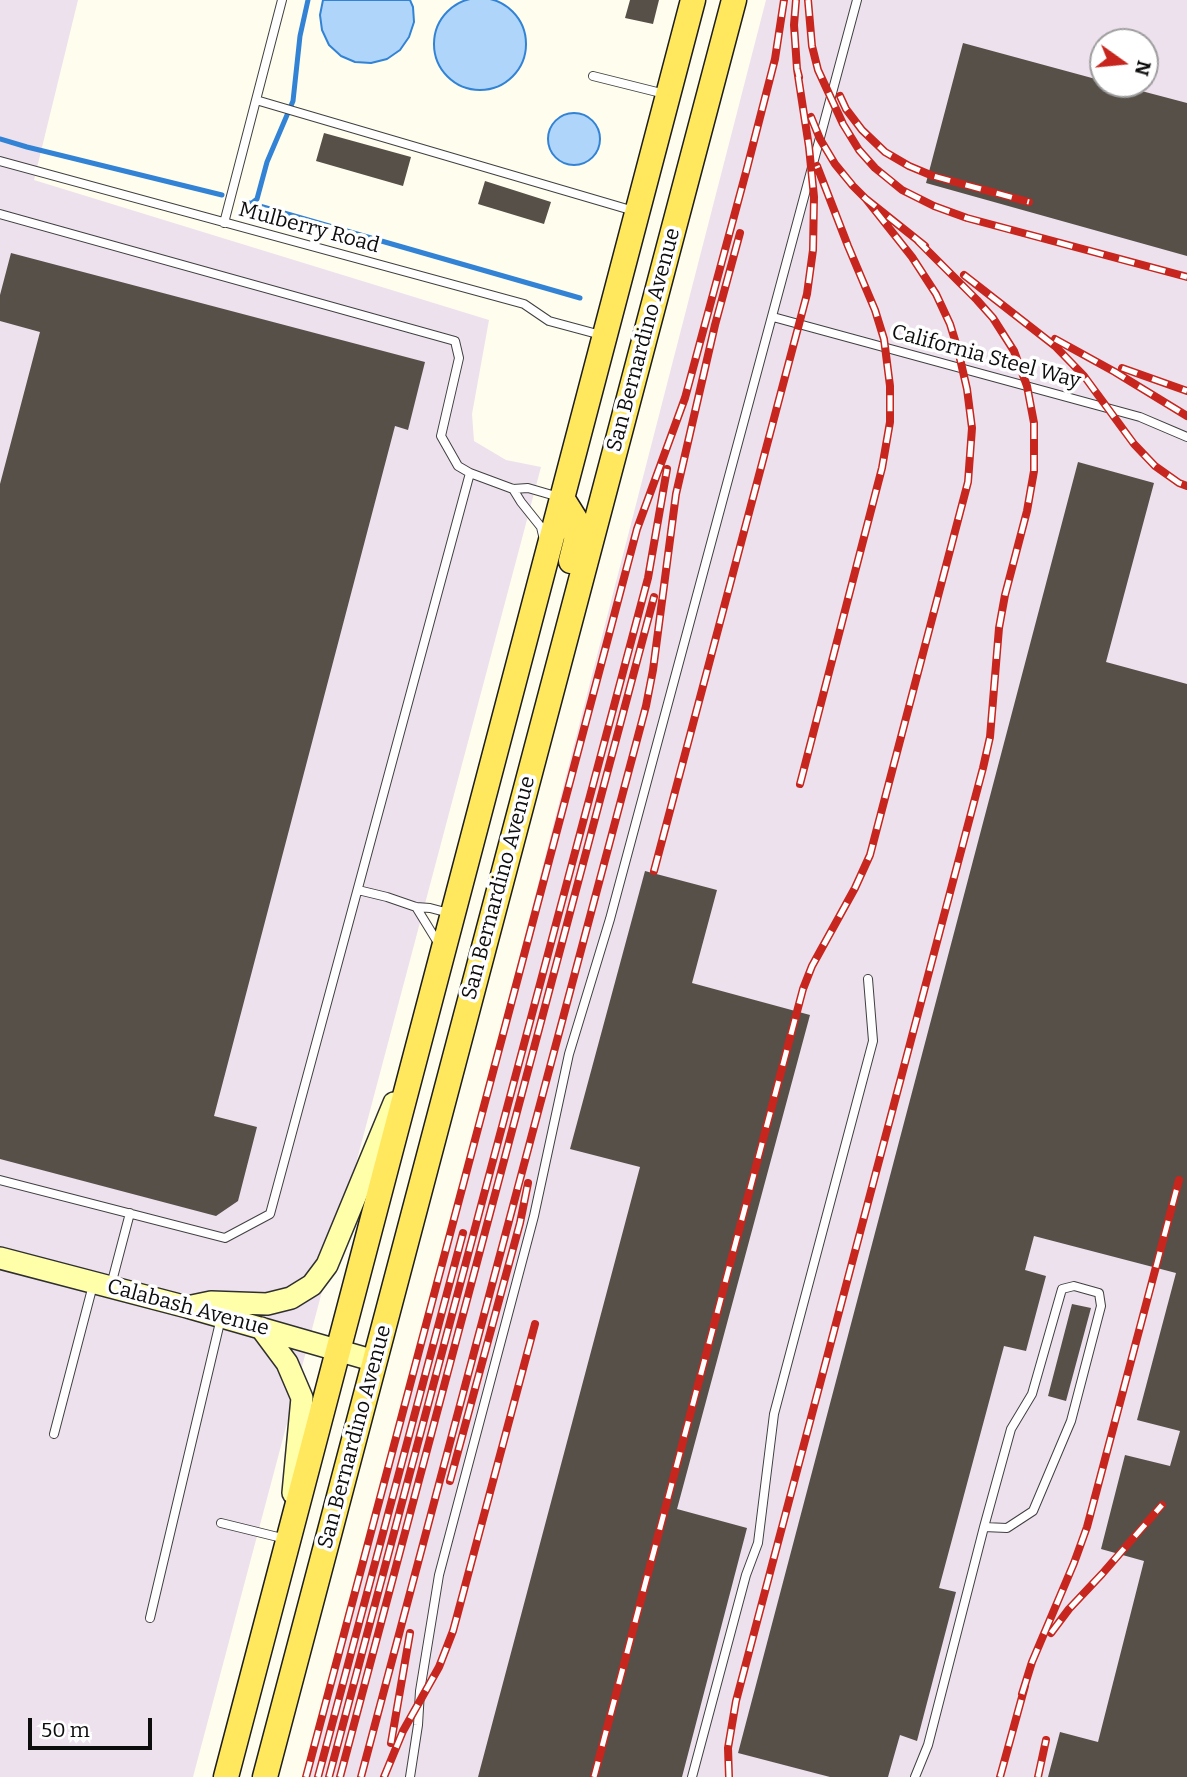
<!DOCTYPE html>
<style>
body{margin:0}
#map{position:relative;width:1187px;height:1777px;overflow:hidden;background:#fffdee;font-family:Bitter,serif}
canvas{display:block}
.north{position:absolute;left:1089px;top:28px;width:70px;height:70px;box-sizing:border-box;background:#fff;border:2px solid #9e9e9e;border-radius:50%;rotate:105deg;font-size:19px;font-weight:700;line-height:28px;text-align:center;color:#0d0d0d}
.north::after{content:'';display:block;margin:auto;width:24px;height:32px;background:#c6261d;clip-path:polygon(50% 0,100% 100%,50% 72%,0 100%)}
.scale{position:absolute;left:28px;top:1718px;width:124px;height:32px;box-sizing:border-box;border:4px solid #0d0d0d;border-top:0;padding-left:9px;font-size:21px;line-height:24px;white-space:nowrap;color:#0d0d0d;-webkit-text-stroke:5px #fff;paint-order:stroke}
</style>
<div id="map">
<canvas width="1187" height="1777"></canvas>
<div class="north">N</div>
<div class="scale">50 m</div>
</div>
<script>
const g = document.querySelector('canvas').getContext('2d');
g.lineJoin = 'round';
function fillPath(path, color) { g.fillStyle = color; g.fill(path, 'evenodd'); }
const poly = rows => new Path2D(rows.map(r => 'M' + r).join(''));
function trace(path, color, width, dash) { g.strokeStyle = color; g.lineWidth = width; g.lineCap = dash ? 'butt' : 'round'; g.setLineDash(dash || []); g.stroke(path); }
function write(font, color, halo, rows, align = 'center') {
  g.font = font + ' Bitter,serif'; g.lineWidth = 7; g.setLineDash([]); g.textBaseline = 'middle'; g.strokeStyle = halo; g.fillStyle = color; for (const [text, x, y, turn = 0] of rows) {
    g.save(); g.translate(x, y); g.rotate((+turn || 0) * Math.PI / 180); g.textAlign = isNaN(turn) ? turn : align; if (halo) g.strokeText(text, 0, 0); g.fillText(text, 0, 0); g.restore();
  }
}
const industrial = poly([
 [0,0,78,0,34,180,489,320,472,414,474,441,506,460,541,467,193,1777,0,1777],
 [766,0,1187,0,1187,1777,308,1777],
 [1103,42,1145,42,1145,84,1103,84]
]);
const water = poly([
 '434 44a46 46 0 1 1 92 0a46 46 0 1 1-92 0Z',
 [323,0,410,0,413,7,414,22,409,37,400,50,387,59,371,63,355,62,341,56,329,45,322,30,320,15,323,0],
 '548 139a26 26 0 1 1 52 0a26 26 0 1 1-52 0Z'
]);
const stream = poly([
 [0,139,27,147,222,195],
 [249,203,580,298],
 [252,203,257,199,267,162,293,101,300,36,308,0]
]);
const building = poly([
 [630,0,659,0,653,24,625,18],
 [963,43,1103,81,1103,84,1115,84,1187,103,1187,256,926,183],
 [324,133,411,157,403,186,316,161],
 [485,181,551,202,544,224,478,204],
 [11,253,425,362,408,430,395,426,214,1116,257,1127,238,1201,216,1216,0,1159,0,484,40,332,0,321,0,295],
 [1078,462,1154,483,1106,662,1187,684,1187,1777,1048,1777,1060,1732,1098,1742,1144,1561,1101,1549,1125,1455,1170,1466,1180,1431,1137,1420,1176,1273,1034,1236,1025,1270,1046,1276,1026,1351,1004,1346,939,1588,956,1592,917,1741,900,1735,888,1777,830,1777,738,1753],
 [645,871,717,890,692,983,810,1015,677,1509,747,1528,682,1777,478,1777,640,1167,570,1149],
 [1072,1304,1091,1308,1066,1401,1048,1396]
]);
const lane = poly([
 [593,76,665,94],
 [256,100,634,211],
 [0,161,524,304,549,321,601,335],
 [0,214,455,341,459,358,441,436,458,466,470,473,513,489,528,488,559,497],
 [224,223,282,0],
 [773,317,1140,417,1187,437],
 [513,489,521,502,541,527,544,540],
 [358,890,387,897,416,907,430,908,449,913],
 [416,907,440,946],
 [0,1180,225,1238,270,1214,470,473],
 [111,1285,130,1213],
 [54,1434,93,1285],
 [221,1523,286,1539],
 [150,1618,221,1318],
 [410,1777,418,1725,420,1691,439,1575,534,1216,569,1054,610,919,857,0],
 [692,1777,746,1575,758,1543,774,1414,873,1041,868,979],
 [915,1777,928,1745,984,1527,1011,1429,1032,1394,1062,1289,1074,1286,1099,1293,1101,1306,1071,1421,1033,1511,1007,1528,984,1527]
]);
const secondary = poly([
 [0,1258,187,1307,375,1361],
 [187,1307,211,1302,267,1304,291,1298,312,1285,327,1265,394,1103],
 [261,1328,287,1363,302,1398,293,1493]
]);
const primary = poly([
 [562,498,577,522,576,541,571,561],
 [226,1777,693,0],
 [265,1777,734,0]
]);
const rail = poly([
 [796,0,794,25,797,69,799,77],
 [808,0,812,46,818,70,843,124,859,150,875,168,902,190,934,206,967,218,1187,277],
 [840,96,846,109,862,130,885,152,909,166,933,176,1029,202],
 [811,117,820,139,835,164,853,186,866,199,925,246],
 [964,275,1055,346,1084,376,1134,444,1155,466,1179,483,1187,486],
 [1055,339,1115,372,1187,416],
 [1122,368,1187,391],
 [800,784,882,468,890,422,890,386,884,339,875,310,848,246,817,166],
 [654,871,807,294,813,250,814,197,809,147,797,69],
 [450,1481,520,1223,528,1183],
 [1051,1633,1069,1609,1102,1574,1162,1505],
 [1022,1694,1032,1662,1074,1563,1087,1527,1179,1180],
 [391,1743,410,1633],
 [306,1777,637,529,685,398,746,172,775,59,784,0],
 [318,1777,463,1233],
 [329,1777,648,578,667,469],
 [340,1777,654,597],
 [361,1777,646,706,653,670,676,494,715,325,740,233],
 [384,1777,403,1731,439,1667,453,1631,535,1324],
 [594,1777,803,989,812,966,855,888,870,855,968,482,972,428,967,389,958,350,950,324,936,294,912,257,866,199],
 [729,1777,728,1748,736,1701,983,768,990,737,999,628,1005,595,1027,511,1034,471,1034,423,1027,386,1014,351,993,318,977,300,918,241],
 [1000,1777,1025,1686],
 [1038,1777,1046,1740]
]);
const streetNames = [
 ["Mulberry Road",309,228,15],
 ["San Bernardino Avenue",644,340,-75],
 ["California Steel Way",986,357,15],
 ["San Bernardino Avenue",499,888,-75],
 ["Calabash Avenue",188,1308,15],
 ["San Bernardino Avenue",355,1437,-75]
];
fillPath(industrial, '#ede1ed');
fillPath(water, '#afd6fa');
trace(water, '#3283d5', 2);
trace(stream, '#3283d5', 5);
fillPath(building, '#575049');
trace(lane, '#404040', 10);
trace(secondary, '#2f2f2f', 24);
trace(primary, '#1e1e1e', 27);
trace(lane, '#fff', 8);
trace(secondary, '#fffea9', 21);
trace(primary, '#ffe85e', 24);
trace(rail, '#c6261d', 8);
trace(rail, '#fff', 5, [16]);
write('21px', '#0d0d0d', '#fff', streetNames);
</script>
